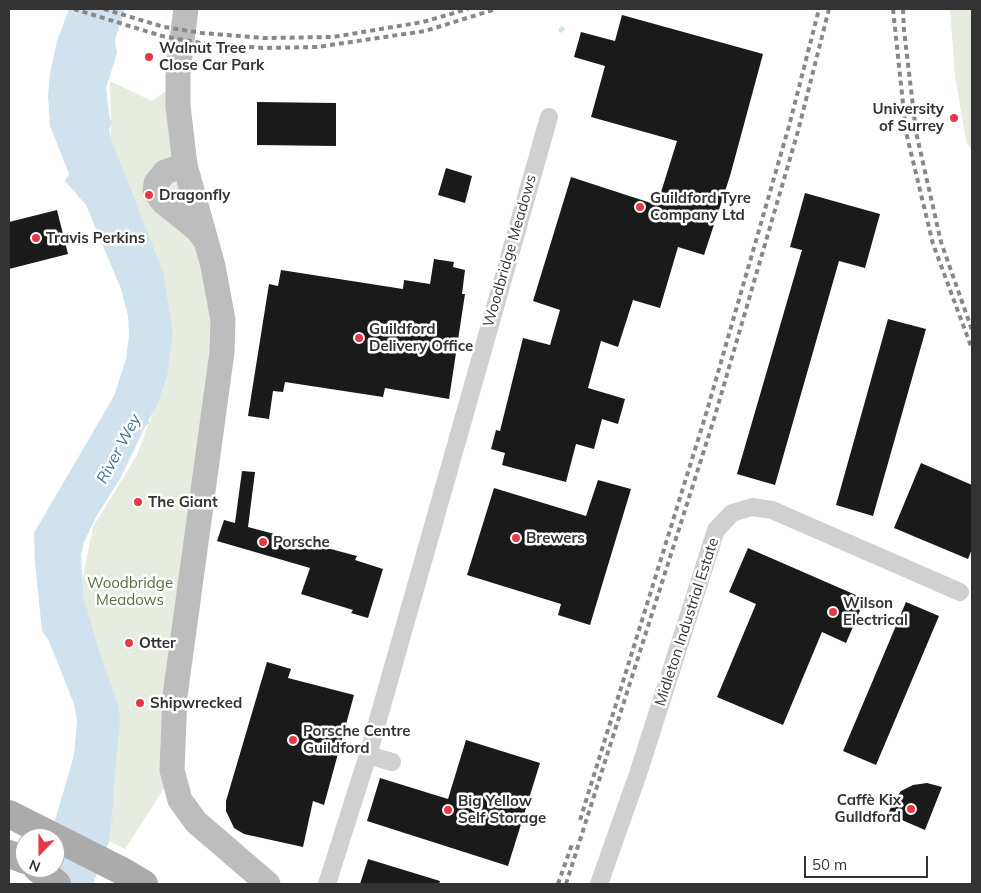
<!DOCTYPE html>
<meta charset="utf-8">
<style>
body{margin:0}
#map{position:relative;width:981px;height:893px;overflow:hidden;background:#fff;font-family:Mulish,sans-serif}
canvas{display:block}
.frame{position:absolute;inset:0;border:10px solid #333;pointer-events:none}
.north{position:absolute;left:15px;top:828px;width:50px;height:50px;box-sizing:border-box;background:#fff;border:1px solid #adadad;border-radius:50%;rotate:202deg;font-size:14px;font-weight:700;line-height:20px;text-align:center;color:#333}
.north::after{content:'';display:block;margin:auto;width:18px;height:22px;background:#e63946;clip-path:polygon(50% 0,100% 100%,50% 72%,0 100%)}
.scale{position:absolute;left:804px;top:856px;width:124px;height:22px;box-sizing:border-box;border:2px solid #333;border-top:0;padding-left:6px;font-size:15px;line-height:18px;white-space:nowrap;color:#333;-webkit-text-stroke:4px #fff;paint-order:stroke}
</style>
<div id="map">
<canvas width="981" height="893"></canvas>
<div class="frame"></div>
<div class="north">N</div>
<div class="scale">50 m</div>
</div>
<script>
const g = document.querySelector('canvas').getContext('2d');
g.lineJoin = 'round';
function fillPath(path, color) { g.fillStyle = color; g.fill(path, 'evenodd'); }
const poly = rows => new Path2D(rows.map(r => 'M' + r).join(''));
function trace(path, color, width, dash) { g.strokeStyle = color; g.lineWidth = width; g.lineCap = dash ? 'butt' : 'round'; g.setLineDash(dash || []); g.stroke(path); }
function write(font, color, halo, rows, align = 'center') {
  g.font = font + ' Mulish,sans-serif'; g.lineWidth = 5; g.setLineDash([]); g.textBaseline = 'middle'; g.strokeStyle = halo; g.fillStyle = color; for (const [text, x, y, turn = 0] of rows) {
    g.save(); g.translate(x, y); g.rotate((+turn || 0) * Math.PI / 180); g.textAlign = isNaN(turn) ? turn : align; if (halo) g.strokeText(text, 0, 0); g.fillText(text, 0, 0); g.restore();
  }
}
const green = poly([
 [950,9,972,9,972,151,966,141,955,76],
 [110,81,152,101,170,88,217,328,165,787,125,849,97,835,92,651,80,591,93,527,137,455,160,394,111,140]
]);
const water = poly([
 [69,9,125,9,115,40,117,53,106,88,110,120,112,121,109,130,112,142,163,272,173,334,167,376,157,406,149,419,149,424,146,425,121,477,96,517,84,542,81,555,83,596,100,654,118,705,120,720,113,791,114,803,111,816,114,819,111,821,109,842,93,884,37,884,55,868,55,838,50,838,74,755,77,720,74,704,49,641,42,631,35,563,34,533,114,396,126,359,129,335,128,316,121,289,86,205,65,181,69,174,50,126,48,96,50,73,57,41]
]);
const stream = poly([
 [561,30,562,29]
]);
const building = poly([
 [622,15,763,54,730,176,704,255,678,247,660,308,633,300,618,347,601,341,588,388,625,399,618,424,602,419,594,449,576,444,566,482,502,465,505,453,491,449,496,430,500,431,523,338,550,345,560,310,533,301,571,177,657,205,677,141,591,117,605,66,574,57,581,32,615,41],
 [257,102,336,103,336,146,257,145],
 [446,168,472,176,465,203,438,195],
 [805,193,880,214,865,268,839,261,775,485,737,474,802,250,790,247],
 [57,210,68,254,9,269,9,222],
 [434,259,454,262,453,267,465,270,462,294,465,294,449,399,385,388,383,397,285,382,283,392,273,391,269,419,248,416,269,284,278,286,281,270,403,289,404,280,430,284],
 [888,319,926,329,873,516,836,505],
 [921,463,972,485,972,549,968,559,894,528],
 [242,471,255,472,248,527,357,556,355,560,383,569,368,618,351,613,353,610,301,594,310,568,217,541,224,520,235,523],
 [598,480,631,489,590,625,558,615,561,604,467,575,494,488,586,516],
 [748,548,865,599,846,643,822,632,783,725,717,697,756,604,729,592],
 [906,602,939,616,876,765,843,751],
 [267,662,291,669,288,678,354,695,324,805,313,801,303,847,244,834,234,828,226,811,226,801],
 [466,740,540,763,508,866,367,821,380,778,448,799],
 [927,783,942,787,925,830,888,814,893,802,901,791,913,785],
 [368,859,440,881,439,884,360,884]
]);
const street = poly([
 [368,755,392,762],
 [327,884,368,755,549,117],
 [599,884,638,774,716,530,732,513,752,507,772,510,960,592]
]);
const secondary = poly([
 [186,9,178,70,178,106,185,165,213,266,223,320,222,352,175,696,172,770,180,800,196,822,268,884],
 [185,165,165,172,156,183,155,191,163,202,198,230,205,240]
]);
const primary = poly([
 [9,814,124,872,144,884],
 [9,854,25,860],
 [37,868,57,884]
]);
const rail = poly([
 [74,9,162,36,201,43,263,48,317,47,425,31,496,9],
 [104,9,164,27,202,33,264,38,333,37,423,22,468,9],
 [893,9,906,132,933,244,972,349],
 [903,9,904,30,916,132,941,242,972,330],
 [580,820,706,414,789,126,819,9],
 [558,884,572,844],
 [566,884,714,419,798,131,829,9]
]);
const markers = [
 [149,57,5,"#e63946"],
 [954,118,5,"#e63946"],
 [149,195,5,"#e63946"],
 [640,207,5,"#e63946"],
 [36,238,5,"#e63946"],
 [359,338,5,"#e63946"],
 [138,502,5,"#e63946"],
 [516,538,5,"#e63946"],
 [263,542,5,"#e63946"],
 [833,612,5,"#e63946"],
 [129,643,5,"#e63946"],
 [140,703,5,"#e63946"],
 [293,740,5,"#e63946"],
 [911,809,5,"#e63946"],
 [448,810,5,"#e63946"]
];
const poiNames = [
 ["Walnut Tree",159,48],
 ["Close Car Park",159,65],
 ["University",944,109,"right"],
 ["of Surrey",944,126,"right"],
 ["Dragonfly",159,195],
 ["Guildford Tyre",650,198],
 ["Company Ltd",650,215],
 ["Travis Perkins",46,238],
 ["Guildford",369,329],
 ["Delivery Office",369,346],
 ["The Giant",148,502],
 ["Brewers",526,538],
 ["Porsche",273,542],
 ["Wilson",843,603],
 ["Electrical",843,620],
 ["Otter",139,643],
 ["Shipwrecked",150,703],
 ["Porsche Centre",303,731],
 ["Guildford",303,748],
 ["Caffè Kix",901,800,"right"],
 ["Gulldford",901,817,"right"],
 ["Big Yellow",458,801],
 ["Self Storage",458,818]
];
const streetNames = [
 ["Woodbridge Meadows",510,251,-74],
 ["Midleton Industrial Estate",687,622,-72]
];
const parkNames = [
 ["Woodbridge",130,583],
 ["Meadows",130,600]
];
const waterNames = [
 ["River Wey",119,449,-62]
];
fillPath(green, '#e6ecdf');
fillPath(water, '#cfe2ee');
trace(stream, '#cfe2ee', 5);
fillPath(building, '#1a1a1a');
trace(street, '#d0d0d0', 18);
trace(secondary, '#bdbdbd', 25);
trace(primary, '#ababab', 28);
trace(rail, '#888', 4, [5, 4]);
for (const [x, y, r, color] of markers) { const dot = new Path2D(); dot.arc(x, y, r, 0, 2 * Math.PI); g.fillStyle = color; g.fill(dot); trace(dot, '#fff', 2); }
write('bold 15px', '#333', '#fff', poiNames, 'left');
write('15px', '#333', '#fff', streetNames);
write('15px', '#56703f', '#fff', parkNames);
write('italic 16px', '#3f7597', '#fff', waterNames);
</script>
